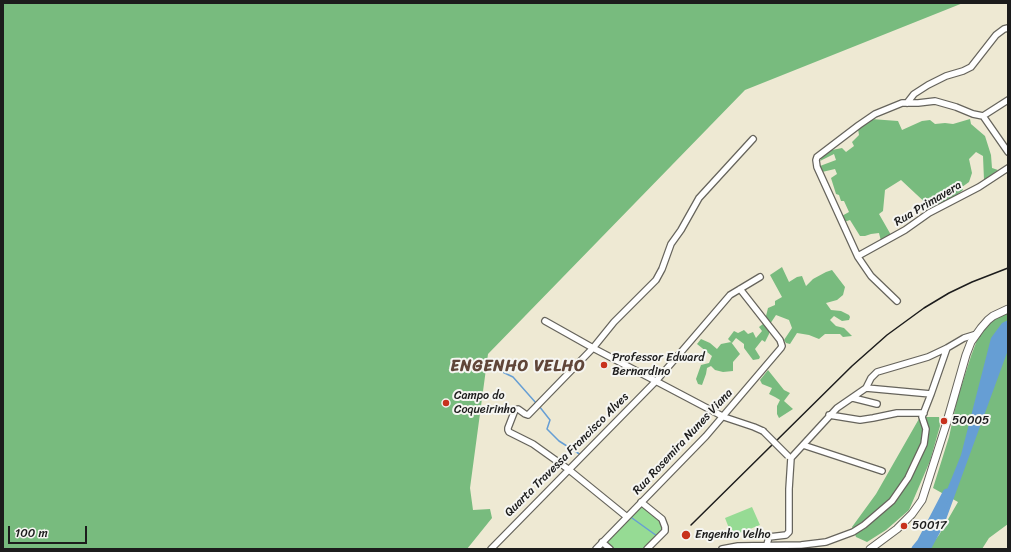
<!DOCTYPE html>
<style>
body{margin:0}
#map{position:relative;width:1011px;height:552px;overflow:hidden;background:#eee9d3;font-family:Sriracha,sans-serif}
canvas{display:block}
.frame{position:absolute;inset:0;border:4px solid #1c1c1c;pointer-events:none}
.scale{position:absolute;left:8px;top:526px;width:79px;height:18px;box-sizing:border-box;border:2px solid #1c1c1c;border-top:0;padding-left:5px;font-size:12px;line-height:14px;white-space:nowrap;color:#1c1c1c;-webkit-text-stroke:3px #f6f6f2;paint-order:stroke}
</style>
<div id="map">
<canvas width="1011" height="552"></canvas>
<div class="frame"></div>
<div class="scale">100 m</div>
</div>
<script>
const g = document.querySelector('canvas').getContext('2d');
g.lineJoin = 'round';
function fillPath(path, color) { g.fillStyle = color; g.fill(path, 'evenodd'); }
const poly = rows => new Path2D(rows.map(r => 'M' + r).join(''));
function trace(path, color, width, dash) { g.strokeStyle = color; g.lineWidth = width; g.lineCap = dash ? 'butt' : 'round'; g.setLineDash(dash || []); g.stroke(path); }
function write(font, color, halo, rows, align = 'center') {
  g.font = font + ' Sriracha,sans-serif'; g.lineWidth = 4; g.setLineDash([]); g.textBaseline = 'middle'; g.strokeStyle = halo; g.fillStyle = color; for (const [text, x, y, turn = 0] of rows) {
    g.save(); g.translate(x, y); g.rotate((+turn || 0) * Math.PI / 180); g.textAlign = isNaN(turn) ? turn : align; if (halo) g.strokeText(text, 0, 0); g.fillText(text, 0, 0); g.restore();
  }
}
const green = poly([
 [643,505,663,524,664,528,643,549,614,549,607,542],
 [752,507,760,525,732,536,725,518]
]);
const forest = poly([
 [3,3,963,3,745,90,488,354,470,488,473,510,490,509,492,518,467,549,3,549],
 [871,119,898,121,902,130,922,121,930,120,935,124,945,123,953,124,970,119,971,124,985,136,991,155,992,168,998,170,984,180,983,156,976,152,969,159,972,173,969,182,962,187,963,190,954,197,931,208,901,180,885,190,883,211,879,214,891,235,881,241,879,233,871,234,865,236,860,236,850,220,844,222,840,217,849,212,844,201,841,201,839,195,836,194,831,178,837,174,835,169,822,172,820,166,836,160,834,154,820,161,822,157,832,150,842,148,846,152,854,146,852,142,859,135,858,129],
 [782,267,789,282,797,277,802,276,806,286,813,279,826,272,832,270,845,287,843,295,837,300,826,303,831,310,841,311,849,315,850,317,849,320,842,321,834,316,830,320,836,326,844,328,852,336,843,337,840,334,825,334,819,339,809,335,797,333,790,344,786,343,784,340,792,328,789,320,776,315,770,324,765,320,768,308,775,305,775,301,782,297,770,275],
 [1008,311,1008,524,989,538,982,549,928,549,939,535,958,502,933,488,949,437,957,400,971,356,980,332,991,321],
 [763,324,769,330,769,334,765,342,762,340,755,349,760,357,759,359,753,360,744,348,744,344,736,338,732,343,728,339,734,331,738,333,744,330,748,334,753,332,756,338,762,331,759,327],
 [701,339,710,343,717,349,721,344,731,342,740,354,733,362,733,371,723,372,715,370,711,366,707,368,706,374,702,385,698,384,696,379,701,365,709,363,712,356,697,344],
 [768,370,784,390,790,393,784,401,793,409,779,418,777,414,777,406,780,400,775,397,769,394,772,388,762,384,760,380],
 [920,417,939,417,940,426,930,461,909,510,886,530,867,542,856,537,852,527,876,494]
]);
const water = poly([
 [1008,320,1008,350,944,525,931,549,914,549,930,532,961,455,991,338,1002,323]
]);
const stream = poly([
 [490,366,513,377,536,403],
 [539,406,550,420,547,429,559,441,581,455],
 [632,518,657,536]
]);
const river = poly([
 [916,549,921,543,947,493]
]);
const minor = poly([
 [907,103,914,94,928,85,946,76,963,71,971,67,996,35,1004,29,1008,28],
 [983,116,1008,100],
 [858,256,905,230,929,213,979,187,1008,168],
 [897,301,871,276,858,257,817,167,816,160,817,157,859,125,875,114,902,103,918,103,935,101,956,107,973,114,983,116,1008,152],
 [545,321,593,348,724,417,754,427,763,431],
 [866,388,931,394,947,348],
 [853,398,877,404],
 [829,415,860,420,873,418,897,413,924,413],
 [803,445,882,471],
 [791,458,837,408,866,388,871,378,877,372,928,357,947,348,964,338,977,334],
 [641,502,662,519,665,527,665,531,647,549],
 [627,517,568,469,533,444,509,432,508,430,508,428,515,410,518,409,525,414,528,415,593,348,614,322,656,280,662,269,671,244,681,230,699,198,753,139],
 [602,542,610,549],
 [766,548,769,537,786,535,789,532,789,489,791,458],
 [491,549,657,380,730,295,760,277],
 [596,549,706,436,781,348,782,346,780,340,740,289],
 [722,549,738,546,801,545,826,542,853,532,864,525,892,501,908,478,924,444,926,429,922,417,931,394]
]);
const major = poly([
 [870,549,897,529,912,514,922,500,946,425,966,355,971,342,981,328,988,320,993,316,1008,309]
]);
const rail = poly([
 [691,525,852,366,887,335,924,308,949,293,972,282,1008,268]
]);
const minorBridge = poly([
 [763,431,788,456]
]);
const markers = [
 [604,365,4,"#c8321e"],
 [446,403,4,"#c8321e"],
 [944,421,4,"#c8321e"],
 [904,526,4,"#c8321e"],
 [686,535,5,"#c8321e"]
];
const streetNames = [
 ["Rua Primavera",928,204,-31],
 ["Rua Rosemira Nunes Viana",683,442,-47],
 ["Quarta Travessa Francisco Alves",567,455,-45]
];
const poiNames = [
 ["Professor Edward",612,358],
 ["Bernardino",612,372],
 ["Campo do",454,396],
 ["Coqueirinho",454,410],
 ["50005",952,421],
 ["50017",912,526],
 ["Engenho Velho",695,535]
];
const districtNames = [
 ["ENGENHO VELHO",518,367]
];
fillPath(green, '#96db94');
fillPath(forest, '#78bb7e');
fillPath(water, '#669ed4');
trace(stream, '#669ed4', 1.5);
trace(river, '#669ed4', 9);
trace(minor, '#66645c', 8);
trace(major, '#66645c', 9);
trace(minor, '#fff', 5.5);
trace(major, '#fff', 7);
trace(rail, '#1c1c1c', 1.5);
trace(minorBridge, '#66645c', 8, []);
trace(minorBridge, '#fff', 5.5);
for (const [x, y, r, color] of markers) { const dot = new Path2D(); dot.arc(x, y, r, 0, 2 * Math.PI); g.fillStyle = color; g.fill(dot); trace(dot, '#f6f6f2', 1.5); }
write('12px', '#1c1c1c', '#f6f6f2', streetNames);
write('12px', '#1c1c1c', '#f6f6f2', poiNames, 'left');
g.letterSpacing = '1px';
write('bold 16px', '#604639', '#f6f6f2', districtNames);
g.letterSpacing = '0px';
</script>
